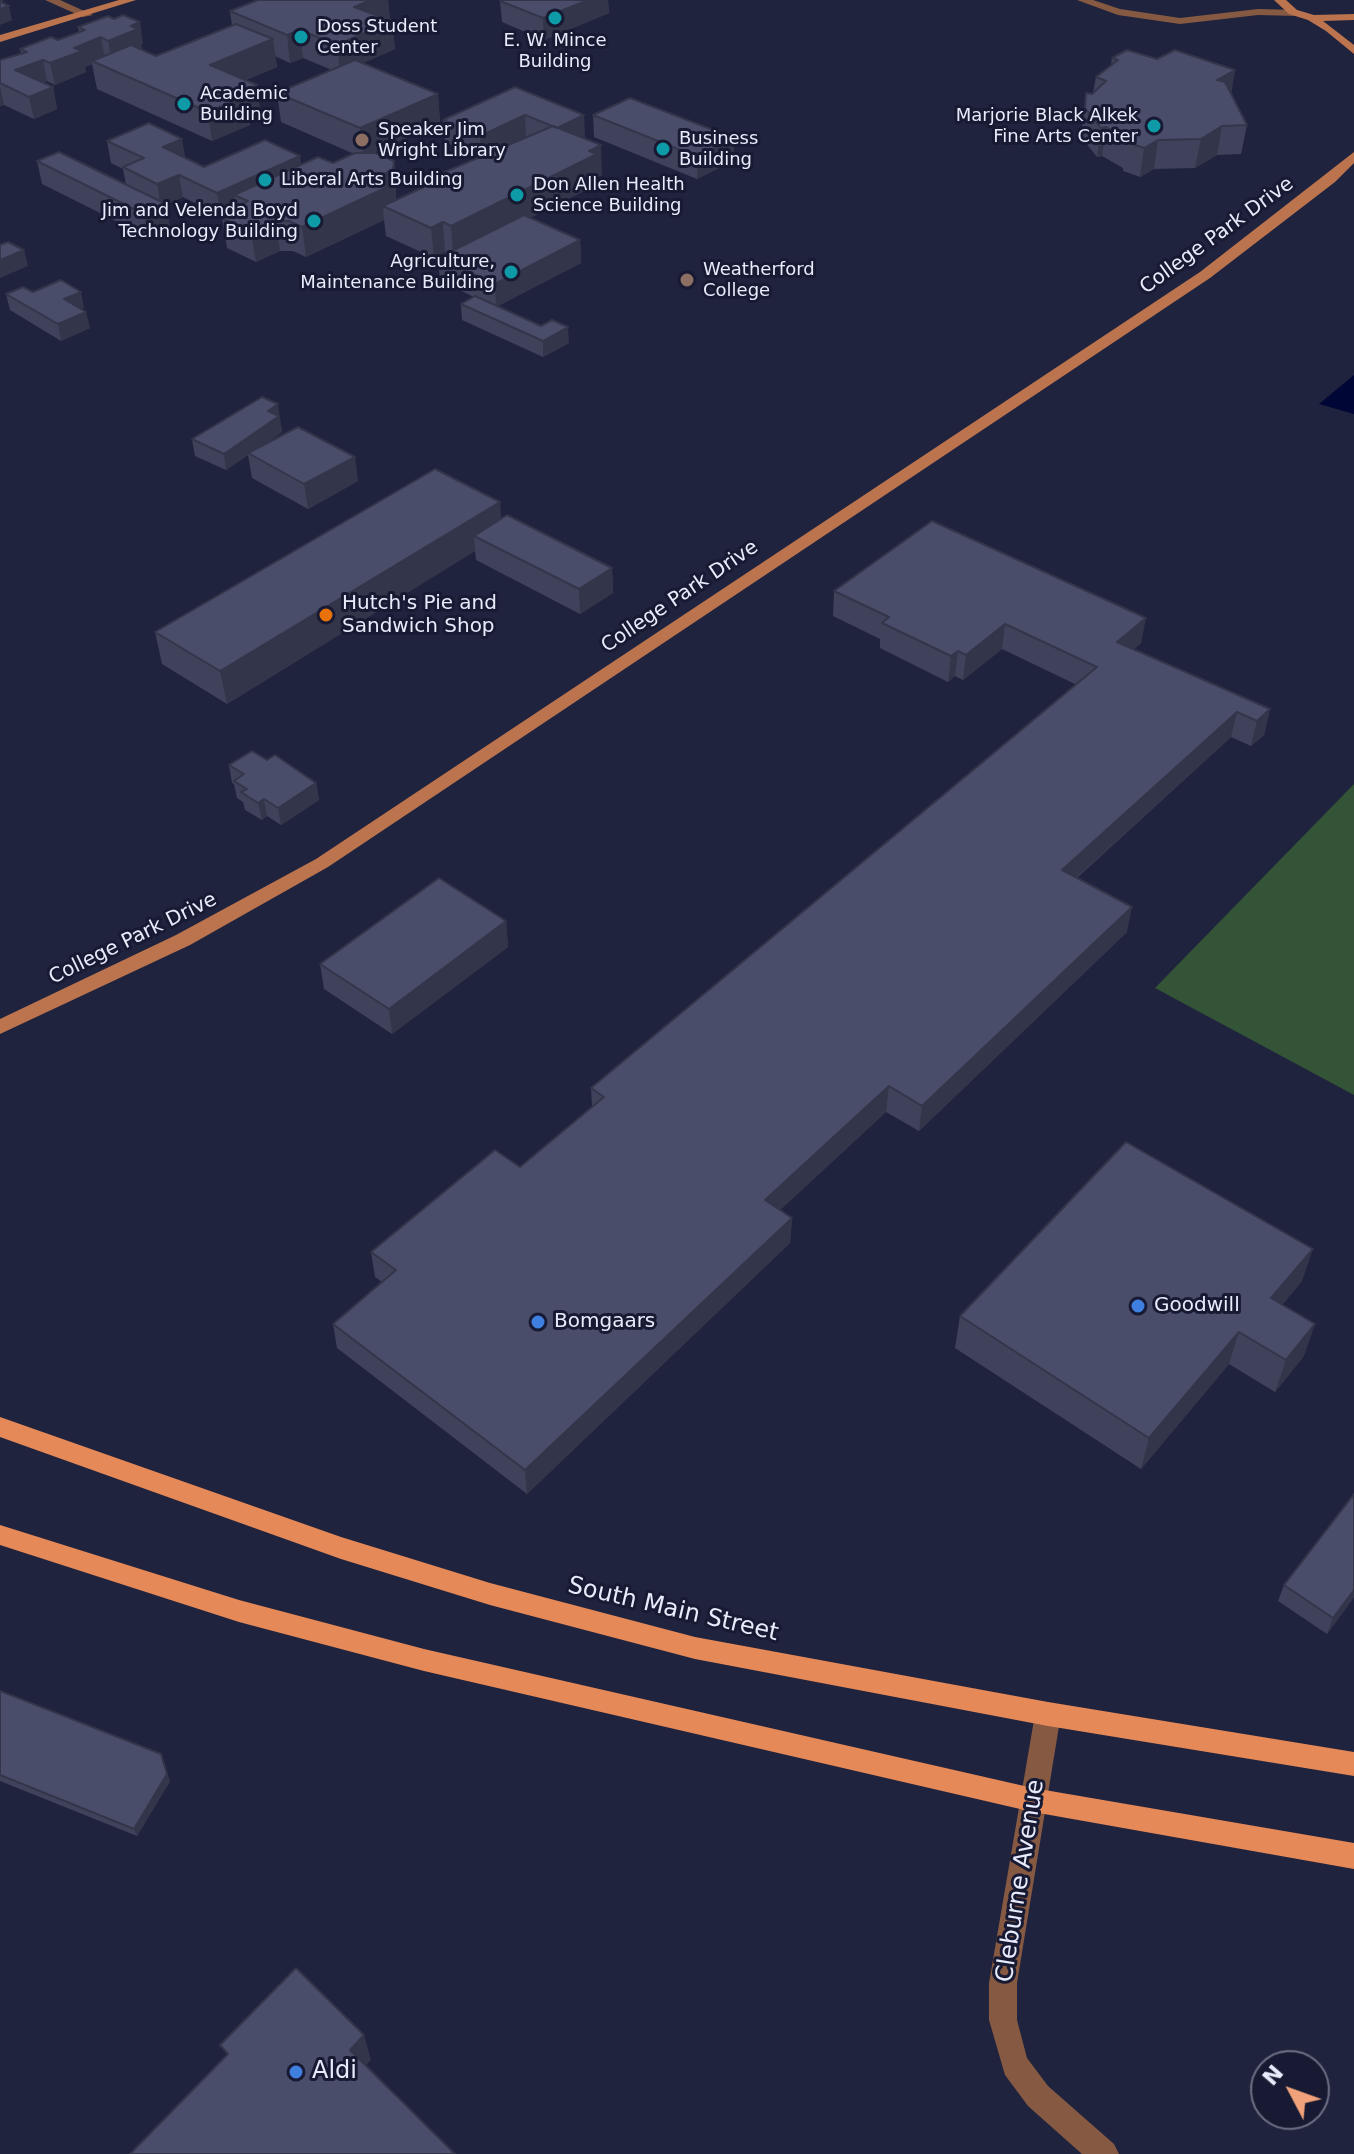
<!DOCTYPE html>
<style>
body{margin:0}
#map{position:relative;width:1354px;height:2154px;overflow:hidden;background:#20233d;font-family:"DejaVu Sans",sans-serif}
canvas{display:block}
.north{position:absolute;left:1250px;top:2050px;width:80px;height:80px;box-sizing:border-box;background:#171a32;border:2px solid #6b6e83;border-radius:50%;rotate:311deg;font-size:22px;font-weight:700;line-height:32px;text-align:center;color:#e8ebfc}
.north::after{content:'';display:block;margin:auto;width:28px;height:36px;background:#f1a27b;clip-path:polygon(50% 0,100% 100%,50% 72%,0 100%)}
</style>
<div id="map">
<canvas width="1354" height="2154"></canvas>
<div class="north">N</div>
</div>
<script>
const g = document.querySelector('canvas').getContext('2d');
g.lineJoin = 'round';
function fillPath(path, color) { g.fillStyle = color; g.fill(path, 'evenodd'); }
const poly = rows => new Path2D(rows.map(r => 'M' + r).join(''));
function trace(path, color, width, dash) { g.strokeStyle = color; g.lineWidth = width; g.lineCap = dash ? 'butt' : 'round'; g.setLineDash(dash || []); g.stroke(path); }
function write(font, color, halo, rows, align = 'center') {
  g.font = font + ' "DejaVu Sans",sans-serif'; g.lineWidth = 6; g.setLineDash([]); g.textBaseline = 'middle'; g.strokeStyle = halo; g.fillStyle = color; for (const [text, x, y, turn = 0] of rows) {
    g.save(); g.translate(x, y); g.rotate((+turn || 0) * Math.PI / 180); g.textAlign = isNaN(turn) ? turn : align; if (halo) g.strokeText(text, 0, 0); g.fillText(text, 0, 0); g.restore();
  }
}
const green = poly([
 [1354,784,1354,1095,1155,988]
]);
const water = poly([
 [1354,375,1354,414,1319,404]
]);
const street = poly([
 [45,0,60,0,93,15,83,17,45,0],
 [1077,0,1093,0,1120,9,1180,18,1258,9,1297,10,1303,13,1297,16,1258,15,1180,24,1118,15,1077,0],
 [1048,1702,1057,1706,1061,1714,1017,1983,1017,2020,1027,2058,1048,2086,1114,2144,1119,2154,1082,2154,1028,2106,1005,2075,989,2020,989,1983,1035,1714,1039,1706,1048,1702]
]);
const secondary = poly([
 [119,0,136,0,0,42,0,35,119,0],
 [1274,0,1286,0,1297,10,1314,15,1354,14,1354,20,1323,21,1354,45,1354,54,1326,31,1308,20,1289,14,1274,0],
 [1354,152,1354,163,1335,182,1210,278,328,867,190,945,0,1034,0,1019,176,935,316,859,1200,272,1354,152]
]);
const primary = poly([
 [0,1417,341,1537,490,1583,695,1637,1048,1702,1354,1752,1354,1776,1048,1726,695,1659,490,1605,341,1559,0,1437,0,1417],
 [0,1525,239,1600,424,1649,1033,1788,1354,1843,1354,1869,1033,1812,424,1671,239,1622,0,1545,0,1525]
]);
const wall = poly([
 [258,0,388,0,390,21,392,21,395,49,363,63,438,94,440,123,373,153,394,161,396,190,396,200,434,182,433,177,479,157,445,142,443,120,515,87,585,137,583,138,602,175,597,177,598,184,530,218,580,240,581,263,498,306,569,343,543,357,462,320,461,304,474,297,440,281,438,258,447,253,445,252,434,258,386,236,384,220,306,257,293,251,280,251,256,262,227,248,222,218,236,212,236,209,221,216,183,197,166,205,170,227,148,237,42,184,37,161,126,185,123,169,111,163,107,141,186,158,204,167,333,163,354,154,281,122,277,93,332,70,303,58,290,63,275,56,277,67,246,80,261,114,250,119,250,125,212,141,97,89,92,64,85,67,86,72,55,85,47,81,43,83,53,87,57,109,34,119,4,105,0,106,0,60,21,54,20,49,58,40,79,32,78,27,143,44,141,45,142,50,156,56,232,26,230,11],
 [502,0,608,0,609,13,544,40,502,22,500,1],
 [1112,58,1157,59,1235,70,1231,94,1247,125,1241,154,1217,155,1195,168,1154,169,1140,177,1123,171,1123,168,1102,156,1097,157,1081,137,1086,93,1093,93,1096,77,1111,65],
 [593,115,734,138,733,161,697,179,594,137],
 [33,292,84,308,81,309,90,328,61,341,10,310,6,294],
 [280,421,282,432,261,446,358,481,308,509,252,478,248,455,226,470,195,456,192,439,281,421],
 [501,519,612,568,613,593,580,614,476,560,475,551,227,704,162,664,155,632],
 [834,591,1141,643,1134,649,1270,709,1264,735,1251,746,1231,737,1077,878,1127,932,919,1131,886,1112,780,1210,792,1218,790,1243,527,1494,337,1348,333,1324,382,1282,375,1277,371,1252,520,1167,592,1107,591,1088,1077,685,1002,649,963,680,955,676,948,682,880,648,880,639,833,616],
 [267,760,316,783,319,800,281,825,267,816,262,820,245,810,243,802,237,798,234,784,232,783,229,765],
 [506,921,508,947,392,1034,324,989,320,964],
 [1302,1281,1282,1305,1304,1356,1275,1392,1229,1364,1141,1469,955,1348,960,1316],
 [1354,1494,1354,1597,1327,1634,1278,1601,1284,1585],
 [0,1691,170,1781,137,1836,0,1781]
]);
const shadedWall = poly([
 [0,0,3,0,5,7,9,6,12,20,0,25],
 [371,0,388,0,390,21,354,7],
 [588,0,608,0,609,13,544,40,543,18],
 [392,21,395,49,340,73,337,45],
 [140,22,143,44,141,45,142,50,112,62,108,41,131,26],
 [300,30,303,58,290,63,287,35],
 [101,37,105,59,92,61,92,64,85,67,86,72,55,85,50,63,74,48],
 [273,39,277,67,214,93,210,65],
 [43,60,47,81,20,92,15,70],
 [1235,70,1230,98,1217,80],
 [257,85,261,114,250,119,250,125,212,141,208,112,239,93],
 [0,86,4,105,0,106],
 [53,87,57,109,34,119,29,97],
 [438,94,440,123,363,157,360,128],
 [525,115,526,137,481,158,480,136],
 [584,115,585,137,557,150,556,128],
 [1222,126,1217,155,1195,168,1201,139],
 [1106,127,1102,156,1097,157,1101,128],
 [734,138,733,161,697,179,698,157],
 [182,139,186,161,163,147],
 [1158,140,1154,169,1140,177,1144,148],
 [601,145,602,175,597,177,598,184,453,256,451,226],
 [300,156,303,179,248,201,234,195,236,209,221,216,217,193],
 [394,161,396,190,396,200,383,206,384,220,306,257,302,227,370,180],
 [179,175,183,197,166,205,170,227,148,237,144,214,161,206,157,184],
 [276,221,280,251,256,262,251,232],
 [443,222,445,252,434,258,431,228],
 [580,240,581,263,496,307,495,284],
 [24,250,28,266,0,278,0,260],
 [81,292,84,308,67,315,64,299],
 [86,312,90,328,61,341,58,324],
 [568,327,569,343,543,357,543,341],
 [278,404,282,432,250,454,248,453,248,455,226,470,224,454,268,411],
 [355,457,358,481,308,509,304,484],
 [500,502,502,534,474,536,475,551,227,704,220,671],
 [612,568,613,593,580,614,579,589],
 [1146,618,1141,643,1113,667,1117,642],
 [1005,624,1002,649,963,680,966,655],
 [958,651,955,676,948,682,951,656],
 [1270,709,1264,735,1251,746,1257,721],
 [1237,712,1231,737,1057,895,1062,870],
 [316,783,319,800,281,825,278,808],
 [264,799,267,816,262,820,258,803],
 [1132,907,1127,932,919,1131,922,1106],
 [506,921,508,947,392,1034,389,1009],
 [889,1086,886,1112,764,1225,765,1200],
 [792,1218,790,1243,527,1494,525,1470],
 [1313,1249,1302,1281,1261,1330,1271,1298],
 [1315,1324,1304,1356,1275,1392,1286,1360],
 [1239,1332,1229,1364,1141,1469,1149,1438],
 [1354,1590,1354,1597,1327,1634,1333,1618],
 [161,1754,170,1781,137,1836,134,1829],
 [364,2035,371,2060,357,2074,350,2050]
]);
const building = poly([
 [258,0,371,0,354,7,392,21,337,45,300,30,287,35,230,11,258,0],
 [502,0,588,0,543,18,500,1,502,0],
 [0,2,9,6,0,9,0,2],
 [123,15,140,22,131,26,138,29,108,41,101,37,74,48,82,51,50,63,43,60,15,70,53,87,29,97,0,83,0,60,27,52,20,49,51,37,58,40,85,30,78,27,108,16,114,19,123,15],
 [236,24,273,39,210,65,257,85,239,93,246,96,208,112,92,61,131,45,156,56,236,24],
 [1127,50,1157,59,1175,50,1235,70,1217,80,1225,82,1247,125,1222,126,1201,139,1158,140,1144,148,1127,142,1130,140,1106,127,1101,128,1085,108,1086,93,1092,94,1106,81,1096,77,1118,60,1112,58,1127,50],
 [355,60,438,94,360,128,277,93,355,60],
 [515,87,584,115,557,128,525,115,480,136,443,120,515,87],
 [630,98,734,138,698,157,593,115,630,98],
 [149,123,182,139,163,147,204,167,265,140,300,156,217,193,179,175,157,184,123,167,144,158,107,141,149,123],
 [553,126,601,145,589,151,597,154,451,226,443,222,431,228,383,206,439,180,433,177,553,126],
 [59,152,166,204,144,214,37,161,59,152],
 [355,153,375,153,394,161,393,170,370,180,387,187,302,227,289,221,276,221,251,232,222,218,247,207,242,204,248,201,234,195,318,157,333,163,355,153],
 [524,215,580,240,495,284,438,258,524,215],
 [8,242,24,250,0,260,0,245,8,242],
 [61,280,81,292,64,299,86,312,58,324,6,294,23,287,33,292,61,280],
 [475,296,541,326,552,320,568,327,543,341,461,304,475,296],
 [262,397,278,404,268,411,279,416,224,454,192,439,262,397],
 [298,427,355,457,304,484,248,453,298,427],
 [435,469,500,502,220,671,155,632,435,469],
 [507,515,612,568,579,589,474,536,507,515],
 [932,521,1146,618,1117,642,1270,709,1257,721,1237,712,1062,870,1132,907,922,1106,889,1086,765,1200,792,1218,525,1470,333,1324,396,1270,371,1252,495,1150,520,1167,604,1097,591,1088,1097,667,1005,624,966,655,958,651,951,656,882,623,889,617,834,591,932,521],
 [252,751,267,760,275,755,316,783,278,808,264,799,258,803,241,792,247,789,234,781,244,774,229,765,252,751],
 [439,878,506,921,389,1009,320,964,439,878],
 [1126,1142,1313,1249,1271,1298,1315,1324,1286,1360,1239,1332,1149,1438,960,1316,1126,1142],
 [1354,1494,1354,1590,1333,1618,1284,1585,1354,1494],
 [0,1691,161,1754,167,1774,134,1829,0,1775,0,1691],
 [296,1968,364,2035,350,2050,455,2154,130,2154,228,2054,220,2045,296,1968]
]);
const markers = [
 [555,18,8,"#0f9aa8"],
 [301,37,8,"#0f9aa8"],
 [184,104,8,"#0f9aa8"],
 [1154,126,8,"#0f9aa8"],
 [362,140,8,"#8d6e63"],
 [663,149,8,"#0f9aa8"],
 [265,180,8,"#0f9aa8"],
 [517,195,8,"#0f9aa8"],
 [314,221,8,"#0f9aa8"],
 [511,272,8,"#0f9aa8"],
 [687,280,8,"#8d6e63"],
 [326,615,8,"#e8710a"],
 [1138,1306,8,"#3f7fe0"],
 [538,1322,8,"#3f7fe0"],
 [296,2072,8,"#3f7fe0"]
];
const farPoinames = [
 ["Doss Student",317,27],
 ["Center",317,48],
 ["E. W. Mince",555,41,"center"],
 ["Building",555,62,"center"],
 ["Academic",200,94],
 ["Building",200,115],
 ["Marjorie Black Alkek",1138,116,"right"],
 ["Fine Arts Center",1138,137,"right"],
 ["Speaker Jim",378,130],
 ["Wright Library",378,151],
 ["Business",679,139],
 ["Building",679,160],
 ["Liberal Arts Building",281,180],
 ["Don Allen Health",533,185],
 ["Science Building",533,206],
 ["Jim and Velenda Boyd",298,211,"right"],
 ["Technology Building",298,232,"right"],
 ["Agriculture,",495,262,"right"],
 ["Maintenance Building",495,283,"right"],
 ["Weatherford",703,270],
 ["College",703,291]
];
const streetNames = [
 ["College Park Drive",1217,236,-36],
 ["College Park Drive",680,597,-34],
 ["College Park Drive",133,939,-26]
];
const poiNames = [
 ["Hutch's Pie and",342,604],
 ["Sandwich Shop",342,627],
 ["Goodwill",1154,1306],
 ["Bomgaars",554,1322]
];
const nearStreetnames = [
 ["South Main Street",673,1610,13],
 ["Cleburne Avenue",1021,1881,-81]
];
const nearPoinames = [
 ["Aldi",312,2072]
];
fillPath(green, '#335436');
fillPath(water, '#000636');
fillPath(street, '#865942');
fillPath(secondary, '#bc744f');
fillPath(primary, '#e68958');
fillPath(wall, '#3f425a');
fillPath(shadedWall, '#33364a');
fillPath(building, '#494d69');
trace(building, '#33364a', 2);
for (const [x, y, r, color] of markers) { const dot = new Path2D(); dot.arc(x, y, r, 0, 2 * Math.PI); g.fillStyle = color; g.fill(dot); trace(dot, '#171a32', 3); }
write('18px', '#e8ebfc', '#171a32', farPoinames, 'left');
write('20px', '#e8ebfc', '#171a32', streetNames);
write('20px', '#e8ebfc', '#171a32', poiNames, 'left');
write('24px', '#e8ebfc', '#171a32', nearStreetnames);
write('24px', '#e8ebfc', '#171a32', nearPoinames, 'left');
</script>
